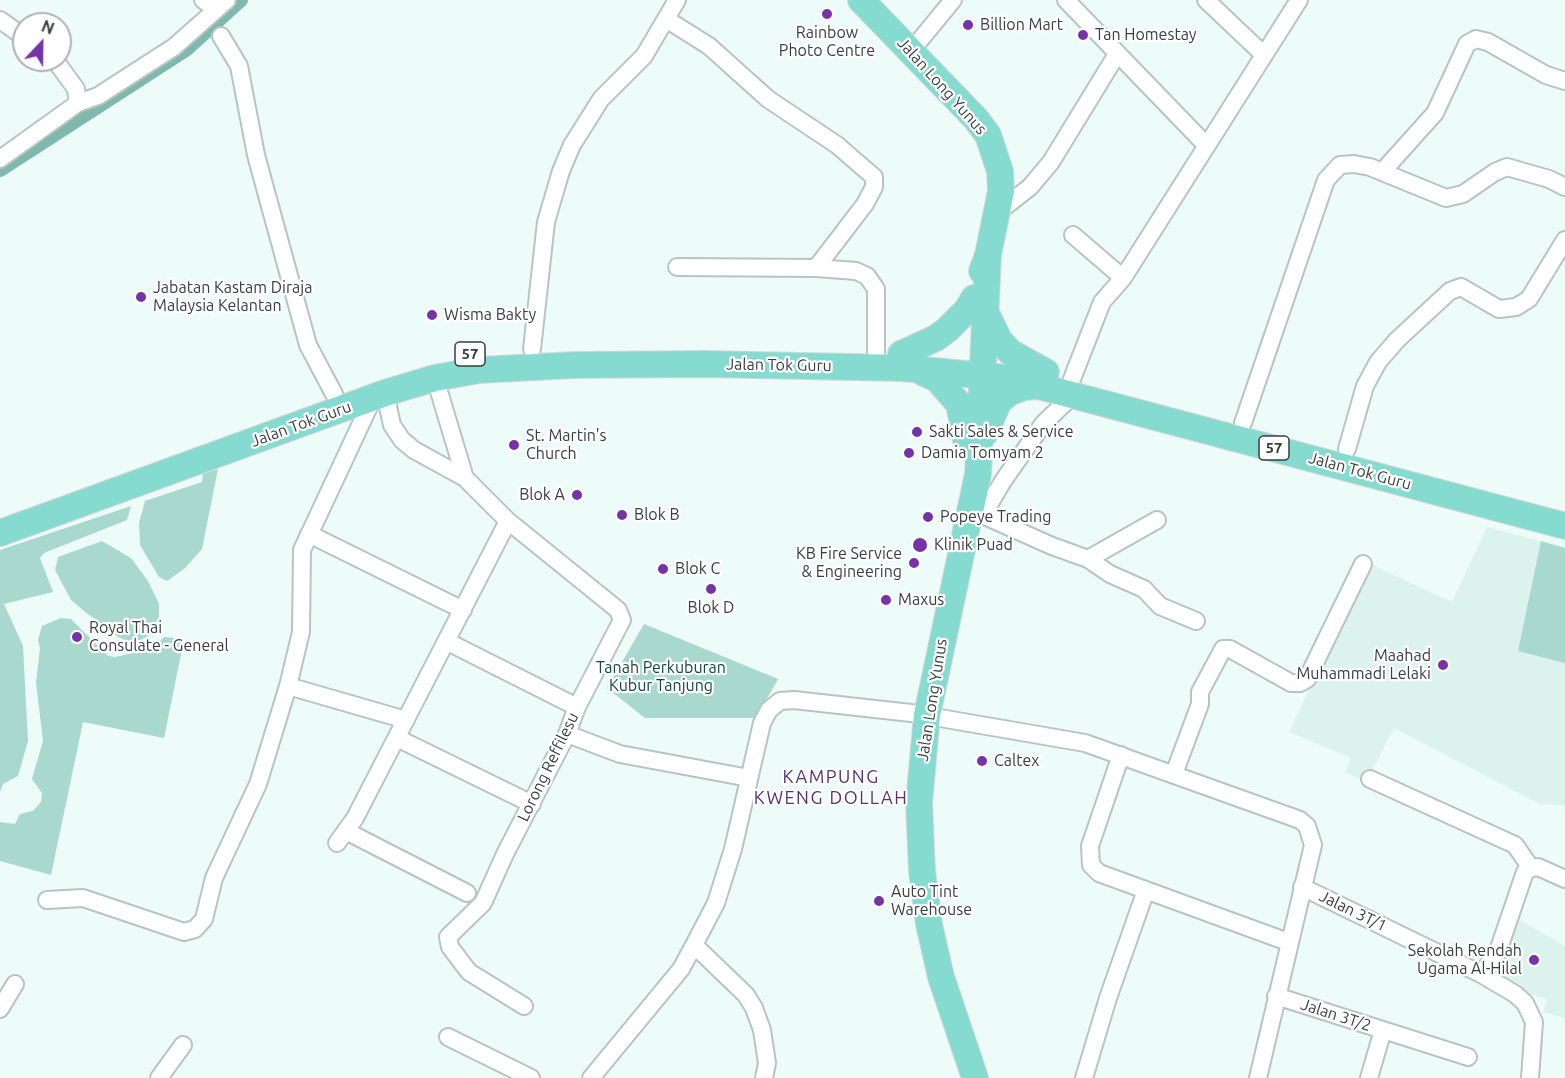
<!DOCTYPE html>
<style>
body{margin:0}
#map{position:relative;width:1565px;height:1078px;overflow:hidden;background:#eefcf9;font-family:Ubuntu,sans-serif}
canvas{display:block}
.north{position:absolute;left:12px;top:12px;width:60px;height:60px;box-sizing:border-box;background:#fff;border:2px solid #afb2b1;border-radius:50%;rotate:22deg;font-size:16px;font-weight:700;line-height:24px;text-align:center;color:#383e3d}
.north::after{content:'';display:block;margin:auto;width:21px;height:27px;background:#7633a7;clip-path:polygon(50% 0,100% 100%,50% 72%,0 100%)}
</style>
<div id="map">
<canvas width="1565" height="1078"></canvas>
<div class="north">N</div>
</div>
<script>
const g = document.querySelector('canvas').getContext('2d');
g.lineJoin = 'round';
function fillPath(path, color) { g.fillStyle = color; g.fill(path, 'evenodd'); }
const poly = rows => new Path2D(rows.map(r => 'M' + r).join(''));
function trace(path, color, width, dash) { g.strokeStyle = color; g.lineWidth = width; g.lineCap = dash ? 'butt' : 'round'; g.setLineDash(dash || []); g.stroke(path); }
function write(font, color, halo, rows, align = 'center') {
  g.font = font + ' Ubuntu,sans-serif'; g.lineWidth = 4.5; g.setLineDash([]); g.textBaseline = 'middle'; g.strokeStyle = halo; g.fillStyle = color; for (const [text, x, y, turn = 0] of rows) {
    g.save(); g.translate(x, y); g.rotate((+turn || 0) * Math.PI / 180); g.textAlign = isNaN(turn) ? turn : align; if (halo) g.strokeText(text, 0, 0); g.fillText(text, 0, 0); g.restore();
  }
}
const built = poly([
 [1487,527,1565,548,1565,805,1540,804,1394,728,1371,772,1369,784,1345,772,1351,758,1289,732,1370,564,1452,602],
 [1518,919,1565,946,1565,1018,1543,1012,1547,999,1520,991,1499,977,1498,973]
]);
const green = poly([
 [218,469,202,549,185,568,167,581,159,577,140,545,139,523,145,501,202,482,203,473],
 [131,506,127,520,44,553,40,558,53,592,4,604,23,646,28,741,18,776,3,784,0,792,0,550],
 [102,541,131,558,148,581,159,604,159,617,151,634,139,641,129,642,118,637,84,611,71,600,55,570,58,557],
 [1541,541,1565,548,1565,663,1518,651],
 [61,618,71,619,108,656,115,657,152,649,164,637,184,639,164,738,83,722,51,875,0,861,0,822,15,824,20,814,33,811,41,802,42,793,32,779,43,741,36,683,40,648,38,640,42,626],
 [644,624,778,679,756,718,645,718,607,688]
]);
const canal = poly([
 [0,170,187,49,241,0]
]);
const minor = poly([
 [203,0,216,9],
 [1066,0,1206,145],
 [1206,0,1264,55],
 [666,19,709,46,768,99,837,145,874,177,874,187,865,204,816,268],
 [0,20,24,37],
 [221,36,239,66,256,155,308,345,334,394],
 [911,51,953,0],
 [55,60,76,89,78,103],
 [0,159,78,103,98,96,174,47,227,0],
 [1382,172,1435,113,1467,44,1476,39,1488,42,1546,75,1565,81],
 [998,212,1030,187,1051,162,1117,54],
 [1073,235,1123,278,1299,0],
 [677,267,816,268,856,271,867,276,876,289,876,353],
 [532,349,546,222,561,171,572,145,601,99,644,56,677,0],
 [435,378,465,478,508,521,618,610,622,620,577,707,567,734,505,854,483,903,448,937,450,947,469,972,524,1006],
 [1072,379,1102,302,1123,278],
 [385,393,392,425,402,440,414,450,465,478],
 [1243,423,1326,180,1340,165,1354,164,1370,167,1446,198,1463,194,1495,172,1507,167,1549,179,1565,187],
 [1347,449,1365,386,1378,362,1397,340,1450,291,1461,287,1499,309,1516,307,1529,299,1565,240],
 [969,509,1052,546,1088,559,1110,574,1144,589,1160,606,1196,621],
 [983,515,1003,481,1043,424,1074,394],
 [309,534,463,610],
 [1088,559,1157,520],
 [446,641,577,707],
 [288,686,406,720],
 [567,734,620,754,749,778],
 [397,738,532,804],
 [1121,755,1090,846,1091,865,1099,873,1288,942],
 [1174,774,1200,704,1200,692,1223,649,1230,649,1291,683,1300,683,1307,679,1363,564],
 [1370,779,1515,845,1531,868],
 [346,831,467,893],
 [337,843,355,818,508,521],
 [1302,887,1481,974,1515,994,1525,1003,1534,1022,1530,1078],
 [47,900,83,898,184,932,195,929,204,919,214,878,258,784,288,686,301,632,302,550,373,398],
 [694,945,746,995,754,1008,762,1030,767,1063,764,1078],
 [1481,974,1497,954,1525,872,1531,868,1538,867,1565,879],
 [1276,996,1383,1030,1369,1078],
 [0,1009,15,984],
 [1383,1030,1468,1057],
 [448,1037,531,1078],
 [159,1078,183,1045],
 [591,1078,681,969,694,945,716,903,733,849,762,723,769,710,780,701,794,700,911,713,1085,743,1300,820,1307,826,1313,845,1258,1078],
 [1084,1078,1108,998,1146,890]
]);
const primary = poly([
 [861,0,976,119,988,135,1000,171,1001,191,988,255,982,271],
 [986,313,999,340,1010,352,1046,372],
 [901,354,936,338,947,330,967,310,974,298],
 [922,372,937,379,959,404,966,440],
 [985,433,999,401,1009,393,1024,387,1037,386],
 [0,533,385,393,435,378,479,370,575,365,705,364,902,368,1008,378,1565,526],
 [975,1078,941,977,929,924,922,871,919,803,927,715,978,474,988,255]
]);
const markers = [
 [827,14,6,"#7633a7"],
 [968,25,6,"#7633a7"],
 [1083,35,6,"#7633a7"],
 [141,297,6,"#7633a7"],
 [432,315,6,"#7633a7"],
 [917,432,6,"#7633a7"],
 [514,445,6,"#7633a7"],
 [909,453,6,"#7633a7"],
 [577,495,6,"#7633a7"],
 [622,515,6,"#7633a7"],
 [928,517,6,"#7633a7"],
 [920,545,8,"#7633a7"],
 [914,563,6,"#7633a7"],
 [663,569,6,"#7633a7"],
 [711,589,6,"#7633a7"],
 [886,600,6,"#7633a7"],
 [77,637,6,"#7633a7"],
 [1443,665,6,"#7633a7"],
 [982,761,6,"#7633a7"],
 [879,901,6,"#7633a7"],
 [1534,960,6,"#7633a7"]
];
const shields = [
 [470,354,30],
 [1274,448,30]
];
const shieldNames = [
 ["57",470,354],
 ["57",1274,448]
];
const poiNames = [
 ["Billion Mart",980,25],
 ["Rainbow",827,33,"center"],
 ["Photo Centre",827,51,"center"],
 ["Tan Homestay",1095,35],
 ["Jabatan Kastam Diraja",153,288],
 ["Malaysia Kelantan",153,306],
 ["Wisma Bakty",444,315],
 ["Sakti Sales & Service",929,432],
 ["St. Martin's",526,436],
 ["Church",526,454],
 ["Damia Tomyam 2",921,453],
 ["Blok A",565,495,"right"],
 ["Blok B",634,515],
 ["Popeye Trading",940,517],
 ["Klinik Puad",934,545],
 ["KB Fire Service",902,554,"right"],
 ["& Engineering",902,572,"right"],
 ["Blok C",675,569],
 ["Maxus",898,600],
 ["Blok D",711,608,"center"],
 ["Royal Thai",89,628],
 ["Consulate - General",89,646],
 ["Maahad",1431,656,"right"],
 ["Muhammadi Lelaki",1431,674,"right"],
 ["Caltex",994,761],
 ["Auto Tint",891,892],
 ["Warehouse",891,910],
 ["Sekolah Rendah",1522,951,"right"],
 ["Ugama Al-Hilal",1522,969,"right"]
];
const streetNames = [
 ["Jalan Long Yunus",942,86,48],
 ["Jalan Tok Guru",779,365,1],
 ["Jalan Tok Guru",301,424,-20],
 ["Jalan Tok Guru",1360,471,15],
 ["Jalan Long Yunus",932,700,-81],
 ["Lorong Reffilesu",548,767,-64],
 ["Jalan 3T/1",1353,911,26],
 ["Jalan 3T/2",1336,1015,18]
];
const parkNames = [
 ["Tanah Perkuburan",661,668],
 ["Kubur Tanjung",661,686]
];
const neighbourhoodNames = [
 ["KAMPUNG",831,777],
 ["KWENG DOLLAH",831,798]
];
fillPath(built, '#dbf2ed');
fillPath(green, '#a9d8cf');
trace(canal, '#7fb9ae', 14);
trace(minor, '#b7c5c2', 20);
trace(primary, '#d7d8d8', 28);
trace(minor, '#fff', 16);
trace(primary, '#85dbd0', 26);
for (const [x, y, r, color] of markers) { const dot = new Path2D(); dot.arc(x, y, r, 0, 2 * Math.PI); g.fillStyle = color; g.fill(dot); trace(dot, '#fff', 2); }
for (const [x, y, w] of shields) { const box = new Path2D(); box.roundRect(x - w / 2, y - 12, w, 24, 4.5); g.fillStyle = '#fff'; g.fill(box); trace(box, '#383e3d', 1.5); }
write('bold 15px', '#383e3d', null, shieldNames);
write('16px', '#383e3d', '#fff', poiNames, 'left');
write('16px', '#383e3d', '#fff', streetNames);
write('16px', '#134740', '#fff', parkNames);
g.letterSpacing = '1.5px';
write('18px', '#53346e', '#fff', neighbourhoodNames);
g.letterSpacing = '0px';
</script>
